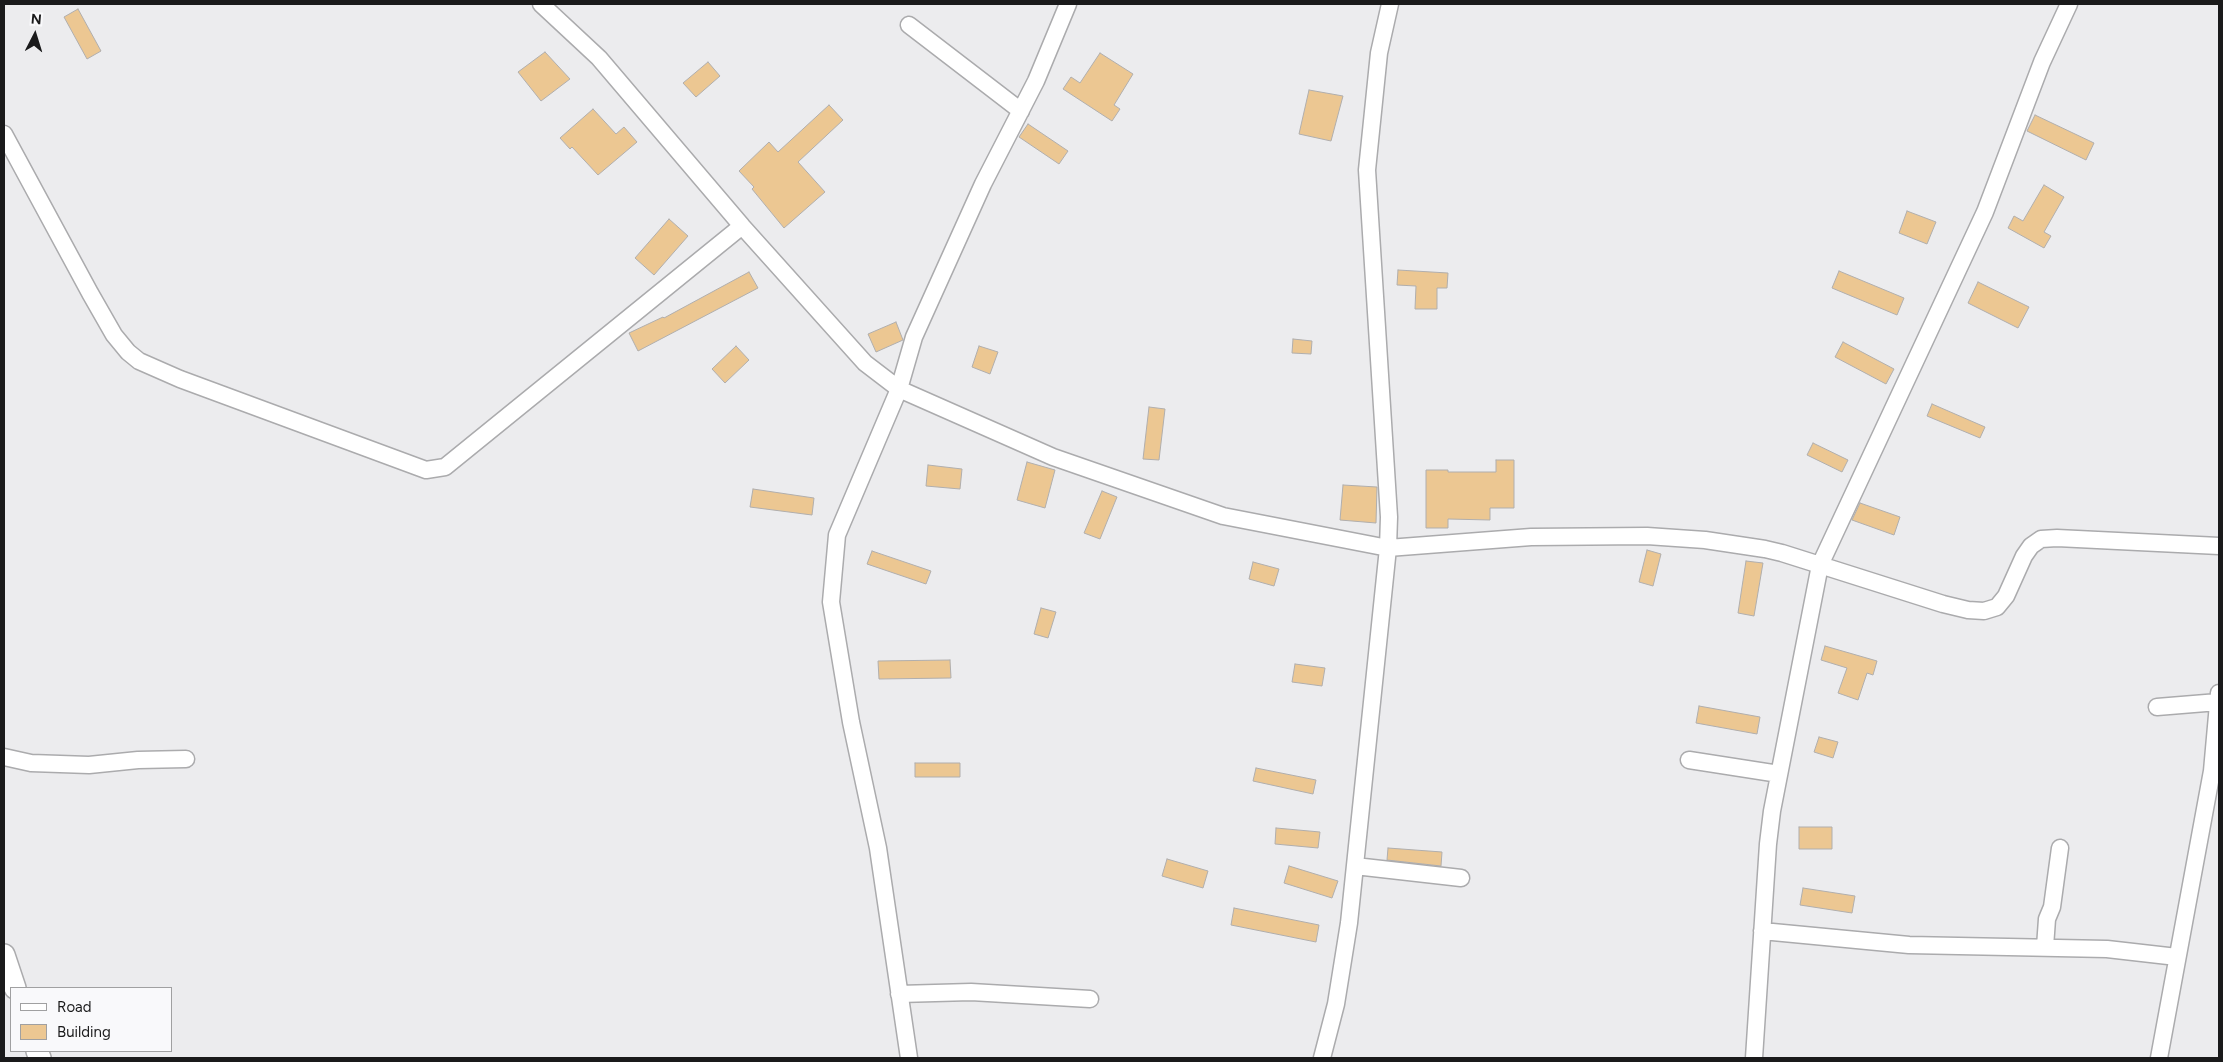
<!DOCTYPE html>
<style>
body{margin:0}
#map{position:relative;width:2223px;height:1062px;overflow:hidden;background:#ececee;font-family:Figtree,sans-serif}
canvas{display:block}
.frame{position:absolute;inset:0;border:5px solid #1a1a1b;pointer-events:none}
.legend{position:absolute;left:10px;top:987px;width:162px;height:65px;box-sizing:border-box;background:#f9f9fb;border:1px solid #a0a0a1;margin:0;padding:6px 9px;list-style:none;font-size:15px;color:#1a1a1b}
.legend li{display:flex;align-items:center;gap:10px;height:25px}
.legend b{width:25px;border:1px solid #a0a0a1}
.north{position:absolute;left:10px;top:10px;width:50px;height:50px;-webkit-text-stroke:4px #f9f9fb;paint-order:stroke;rotate:5deg;font-size:14px;font-weight:700;line-height:20px;text-align:center;color:#1a1a1b}
.north::after{content:'';display:block;margin:auto;width:18px;height:22px;background:#1a1a1b;clip-path:polygon(50% 0,100% 100%,50% 72%,0 100%)}
</style>
<div id="map">
<canvas width="2223" height="1062"></canvas>
<div class="frame"></div>
<ul class="legend">
<li><b style="height:6px;background:#fff"></b>Road</li>
<li><b style="height:14px;background:#ecc792"></b>Building</li>
</ul>
<div class="north">N</div>
</div>
<script>
const g = document.querySelector('canvas').getContext('2d');
g.lineJoin = 'round';
function fillPath(path, color) { g.fillStyle = color; g.fill(path, 'evenodd'); }
const poly = rows => new Path2D(rows.map(r => 'M' + r).join(''));
function trace(path, color, width, dash) { g.strokeStyle = color; g.lineWidth = width; g.lineCap = dash ? 'butt' : 'round'; g.setLineDash(dash || []); g.stroke(path); }
const building = poly([
 [78,9,101,51,87,59,64,17,78,9],
 [545,52,570,79,541,101,518,72,545,52],
 [1100,53,1133,74,1114,105,1120,109,1112,121,1063,89,1071,77,1080,83,1100,53],
 [708,62,720,76,696,97,683,83,708,62],
 [1309,90,1343,96,1331,141,1299,134,1309,90],
 [829,105,843,120,798,162,825,192,784,228,752,189,754,187,739,171,769,142,778,152,829,105],
 [593,109,616,134,624,127,637,142,598,175,572,147,570,149,560,138,593,109],
 [2035,115,2094,143,2086,160,2027,131,2035,115],
 [1028,124,1068,151,1059,164,1019,137,1028,124],
 [2044,185,2064,197,2044,232,2051,236,2044,248,2008,228,2014,216,2023,221,2044,185],
 [1907,211,1936,222,1927,244,1899,233,1907,211],
 [669,219,688,236,654,275,635,258,669,219],
 [1398,270,1448,273,1447,288,1437,288,1437,309,1415,309,1416,286,1397,285,1398,270],
 [1839,271,1904,298,1897,315,1832,288,1839,271],
 [749,272,758,288,638,351,629,333,663,317,664,318,749,272],
 [1978,282,2029,307,2018,328,1968,303,1978,282],
 [896,322,903,340,876,352,868,334,896,322],
 [1293,339,1312,341,1311,354,1292,353,1293,339],
 [1843,342,1894,369,1886,384,1835,357,1843,342],
 [736,346,749,360,725,383,712,369,736,346],
 [979,346,998,352,990,374,972,367,979,346],
 [1932,404,1985,427,1980,438,1927,416,1932,404],
 [1149,407,1165,409,1159,460,1143,459,1149,407],
 [1813,443,1848,460,1842,472,1807,455,1813,443],
 [1496,460,1514,460,1514,508,1490,508,1490,520,1448,519,1448,528,1426,528,1426,470,1448,470,1448,472,1496,472,1496,460],
 [1027,462,1055,470,1045,508,1017,500,1027,462],
 [928,465,962,469,960,489,926,486,928,465],
 [1343,485,1377,487,1376,523,1340,520,1343,485],
 [753,489,814,498,812,515,750,507,753,489],
 [1102,491,1117,497,1100,539,1084,533,1102,491],
 [1860,503,1900,517,1894,535,1852,520,1860,503],
 [1647,550,1661,554,1653,586,1639,582,1647,550],
 [872,551,931,571,926,584,867,564,872,551],
 [1746,561,1763,563,1754,616,1738,613,1746,561],
 [1253,562,1279,569,1274,586,1249,579,1253,562],
 [1041,608,1056,612,1048,638,1034,634,1041,608],
 [1825,646,1877,661,1873,675,1867,673,1858,700,1838,693,1847,668,1821,660,1825,646],
 [950,660,951,678,879,679,878,661,950,660],
 [1295,664,1325,668,1322,686,1292,682,1295,664],
 [1699,706,1760,717,1757,734,1696,723,1699,706],
 [1819,737,1838,742,1833,758,1814,752,1819,737],
 [915,763,960,763,960,777,915,777,915,763],
 [1256,768,1316,780,1313,794,1253,781,1256,768],
 [1799,827,1832,827,1832,849,1799,849,1799,827],
 [1276,828,1320,832,1318,848,1275,844,1276,828],
 [1388,848,1442,852,1441,866,1387,860,1388,848],
 [1167,859,1208,871,1203,888,1162,876,1167,859],
 [1289,866,1338,881,1332,898,1284,883,1289,866],
 [1803,888,1855,896,1852,913,1800,905,1803,888],
 [1234,908,1319,925,1316,942,1231,925,1234,908]
]);
const minor = poly([
 [541,4,599,58,742,226,865,363,899,389,914,337,983,184,1036,81,1068,4],
 [2069,4,2042,62,1985,212,1820,565,1943,604,1968,610,1984,611,1997,607,2006,596,2024,556,2031,546,2041,539,2057,538,2219,546],
 [909,25,1021,111],
 [4,134,90,293,114,335,128,352,139,361,180,379,426,470,445,467,742,226],
 [2157,707,2218,702],
 [4,757,31,763,89,765,138,760,186,759],
 [1689,760,1779,774],
 [1355,866,1461,878],
 [1762,931,1909,945,2107,949,2177,957],
 [2045,947,2047,919,2052,907,2060,848],
 [899,994,971,992,1090,999],
 [909,1058,878,848,851,722,831,602,837,535,899,389,1053,457,1223,516,1388,548,1531,537,1647,536,1705,540,1765,549,1782,553,1820,565,1772,811,1768,844,1754,1058],
 [1322,1058,1336,1004,1349,923,1388,548,1389,517,1367,170,1379,53,1390,4],
 [2159,1058,2212,771,2219,693]
]);
const major = poly([
 [4,955,15,988],
 [37,1051,40,1058]
]);
fillPath(building, '#ecc792');
trace(building, '#b0aead', 1);
trace(minor, '#ababad', 19);
trace(major, '#ababad', 24);
trace(minor, '#fff', 16);
trace(major, '#fff', 21);
</script>
